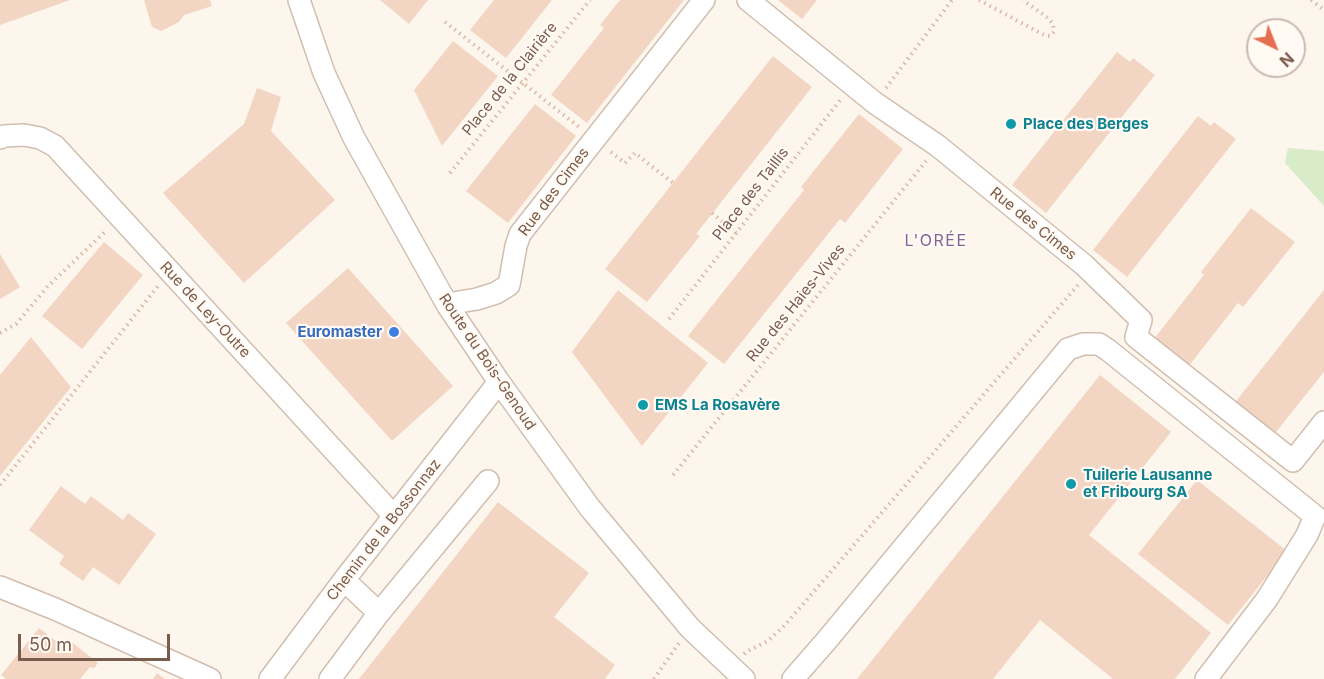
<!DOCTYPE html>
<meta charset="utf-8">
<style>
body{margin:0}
#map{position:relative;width:1324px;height:679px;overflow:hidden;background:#fdf6ec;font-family:Inter,sans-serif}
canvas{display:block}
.north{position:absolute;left:1246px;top:18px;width:60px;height:60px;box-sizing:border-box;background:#fffaf3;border:2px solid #cabbb1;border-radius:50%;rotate:137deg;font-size:16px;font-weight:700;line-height:24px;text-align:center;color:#7a5c4d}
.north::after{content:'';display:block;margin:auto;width:21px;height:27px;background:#e76f51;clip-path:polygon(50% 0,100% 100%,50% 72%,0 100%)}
.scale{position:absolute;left:18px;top:634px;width:152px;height:27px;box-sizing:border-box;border:3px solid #7a5c4d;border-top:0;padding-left:8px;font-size:18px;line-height:21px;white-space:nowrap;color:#7a5c4d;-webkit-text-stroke:4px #fffaf3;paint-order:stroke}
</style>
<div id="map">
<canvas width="1324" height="679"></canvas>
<div class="north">N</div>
<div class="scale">50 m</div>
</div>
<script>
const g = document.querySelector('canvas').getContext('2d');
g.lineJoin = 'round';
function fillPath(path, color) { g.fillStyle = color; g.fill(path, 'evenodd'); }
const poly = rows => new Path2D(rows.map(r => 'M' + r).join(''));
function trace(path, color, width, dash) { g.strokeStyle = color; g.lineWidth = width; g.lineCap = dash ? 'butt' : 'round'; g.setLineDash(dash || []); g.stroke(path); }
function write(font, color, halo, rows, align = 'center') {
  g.font = font + ' Inter,sans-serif'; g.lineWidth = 4.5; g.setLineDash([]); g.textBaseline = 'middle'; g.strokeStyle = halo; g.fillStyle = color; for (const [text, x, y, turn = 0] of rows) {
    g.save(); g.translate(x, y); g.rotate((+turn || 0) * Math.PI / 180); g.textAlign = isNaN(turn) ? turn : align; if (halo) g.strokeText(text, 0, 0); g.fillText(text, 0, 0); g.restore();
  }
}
const green = poly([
 [1288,148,1324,151,1324,206,1285,163]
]);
const building = poly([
 [0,0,70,0,0,25],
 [144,0,210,0,212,6,184,15,179,22,161,31,152,27],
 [380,0,428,0,409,24],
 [494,0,552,0,506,58,470,30],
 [620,0,684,0,587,123,551,95,604,28,600,25],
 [778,0,817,0,802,19],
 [453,41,498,76,442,146,414,90],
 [1117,52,1130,62,1133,58,1155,75,1046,213,1012,185],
 [773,56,812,87,696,234,700,236,647,302,605,269],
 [257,88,281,97,271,131,335,200,244,283,163,193,244,124],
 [535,104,576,136,508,223,466,191],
 [859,114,903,149,845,223,840,219,724,364,688,336,804,190,801,187],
 [1198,116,1211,126,1214,122,1236,139,1127,277,1093,250],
 [1251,208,1295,242,1243,307,1238,303,1188,367,1153,340,1204,275,1201,272],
 [104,242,143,275,82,349,42,316],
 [0,254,20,287,0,299],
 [348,268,453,386,392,441,286,323],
 [618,290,708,363,642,446,572,352],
 [1324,290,1324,372,1272,437,1233,405],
 [31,337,71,387,0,476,0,375],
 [1100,375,1171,432,1089,535,1211,633,1175,679,1113,679,1040,620,993,679,857,679],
 [1197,480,1287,551,1228,625,1138,554],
 [61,486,85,504,91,496,123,520,128,513,156,534,119,585,93,567,83,581,59,564,64,556,29,530],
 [498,502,589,573,554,617,615,665,605,679,359,679],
 [39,628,62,646,68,639,98,663,94,668,90,667,80,679,6,679,1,675],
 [157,673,165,679,153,679]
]);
const path = poly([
 [979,0,1044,35,1050,36,1054,32,1053,24,1048,18,1023,0],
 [1311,0,1324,10],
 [445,22,579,127],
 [886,88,952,0],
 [611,152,625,163,635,153,673,183],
 [450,173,590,0],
 [712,213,736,233],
 [669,319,841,99],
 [0,333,16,324,48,286,107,230],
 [673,475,926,161],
 [0,485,158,286],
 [744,654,746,652,768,641,785,625,1078,285],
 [654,679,679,643]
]);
const minor = poly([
 [299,0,324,73,354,138,448,306,499,382,590,508,690,628,744,679],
 [748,0,875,103,938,146,1084,265,1141,320,1136,337,1293,461,1324,422],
 [0,138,4,136,24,135,40,138,55,146,394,516],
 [447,304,477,299,496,293,509,285,516,246,520,234,704,0],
 [344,580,379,613],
 [0,587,55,609,210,679],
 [270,679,344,580,499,382],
 [330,679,379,613,488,481],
 [793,679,827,640,1068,349,1083,344,1099,344,1108,350,1315,516,1307,535,1267,599,1206,679]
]);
const markers = [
 [1011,124,6,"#0f9aa8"],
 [394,332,6,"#3f7fe0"],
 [643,405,6,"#0f9aa8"],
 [1071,484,6,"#0f9aa8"]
];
const streetNames = [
 ["Place de la Clairière",510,79,-51],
 ["Rue des Cimes",554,192,-53],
 ["Place des Taillis",751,194,-52],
 ["Rue des Cimes",1033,224,39],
 ["Rue des Haies-Vives",796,303,-51],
 ["Rue de Ley-Outre",205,310,47],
 ["Route du Bois-Genoud",487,362,56],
 ["Chemin de la Bossonnaz",384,530,-52]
];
const cultureNames = [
 ["Place des Berges",1023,124],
 ["EMS La Rosavère",655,405],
 ["Tuilerie Lausanne",1083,475],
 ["et Fribourg SA",1083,492]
];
const shopNames = [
 ["Euromaster",382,332]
];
const neighbourhoodNames = [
 ["L'ORÉE",936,241]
];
fillPath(green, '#d8ecc9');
fillPath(building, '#f3d5c3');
trace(minor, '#d1beb0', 24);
trace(path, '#d9b8a5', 4, [1.5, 4.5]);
trace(minor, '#fff', 21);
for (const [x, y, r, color] of markers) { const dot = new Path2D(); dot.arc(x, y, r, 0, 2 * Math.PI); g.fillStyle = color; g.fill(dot); trace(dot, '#fffaf3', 2); }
write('15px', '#7a5c4d', '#fffaf3', streetNames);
write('bold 15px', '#0d838f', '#fffaf3', cultureNames, 'left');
write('bold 15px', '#366cbe', '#fffaf3', shopNames, 'right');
g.letterSpacing = '1.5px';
write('16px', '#846695', '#fffaf3', neighbourhoodNames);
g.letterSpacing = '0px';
</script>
